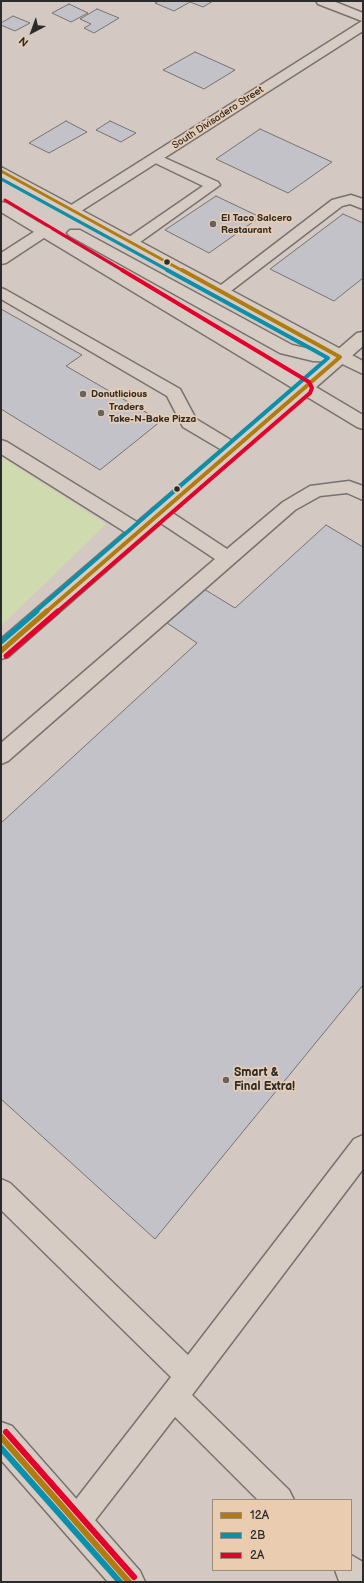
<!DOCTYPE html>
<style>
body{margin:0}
#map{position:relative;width:364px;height:1583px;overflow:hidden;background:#d4c9c2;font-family:"Balsamiq Sans",sans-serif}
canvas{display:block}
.frame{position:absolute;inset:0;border:2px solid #2b2b2b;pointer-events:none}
.legend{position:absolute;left:212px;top:1499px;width:140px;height:72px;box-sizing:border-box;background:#eacdb1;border:1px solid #9e8c7b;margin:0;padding:5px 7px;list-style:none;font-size:12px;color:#2b2b2b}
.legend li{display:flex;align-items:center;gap:8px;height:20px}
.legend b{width:20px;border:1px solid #9e8c7b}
.north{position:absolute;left:12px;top:12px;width:40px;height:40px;-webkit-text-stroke:3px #eacdb1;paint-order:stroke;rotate:221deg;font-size:11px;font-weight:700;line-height:16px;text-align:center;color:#2b2b2b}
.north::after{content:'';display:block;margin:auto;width:14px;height:18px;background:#2b2b2b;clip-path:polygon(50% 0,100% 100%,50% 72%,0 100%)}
</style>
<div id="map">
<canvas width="364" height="1583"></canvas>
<div class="frame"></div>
<ul class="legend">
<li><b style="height:5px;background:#b07b0f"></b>12A</li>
<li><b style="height:5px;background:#0990ad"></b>2B</li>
<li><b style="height:5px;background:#e4002b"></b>2A</li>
</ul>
<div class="north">N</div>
</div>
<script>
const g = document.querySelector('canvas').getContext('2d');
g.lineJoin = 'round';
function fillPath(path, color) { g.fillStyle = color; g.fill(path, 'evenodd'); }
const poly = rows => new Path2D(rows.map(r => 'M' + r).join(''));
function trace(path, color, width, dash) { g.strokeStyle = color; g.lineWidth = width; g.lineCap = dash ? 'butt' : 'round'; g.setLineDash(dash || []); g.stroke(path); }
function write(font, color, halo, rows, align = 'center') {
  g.font = font + ' "Balsamiq Sans",sans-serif'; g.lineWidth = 3.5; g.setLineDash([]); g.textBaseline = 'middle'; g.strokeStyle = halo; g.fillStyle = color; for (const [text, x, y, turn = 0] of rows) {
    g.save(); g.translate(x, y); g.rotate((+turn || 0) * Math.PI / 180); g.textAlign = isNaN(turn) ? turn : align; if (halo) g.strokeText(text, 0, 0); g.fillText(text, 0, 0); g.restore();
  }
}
const green = poly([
 [1,457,106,524,1,626]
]);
const building = poly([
 [159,1,213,1,203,7,190,2,174,11,155,3,159,1],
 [69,4,88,13,71,22,52,13,69,4],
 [97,9,119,18,94,33,84,28,91,24,80,19,97,9],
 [13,16,30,23,15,31,1,25,1,23,13,16],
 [195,52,235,70,204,89,163,70,195,52],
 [66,121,87,132,49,153,29,143,66,121],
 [110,121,136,133,121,142,96,130,110,121],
 [260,129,332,162,288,193,216,159,260,129],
 [216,196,260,217,209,253,165,230,216,196],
 [343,214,363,223,363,278,334,301,270,269,343,214],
 [1,309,82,355,66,366,161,421,100,470,1,409,1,309],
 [326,525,363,547,363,985,155,1239,1,1099,1,823,197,643,167,623,204,589,235,608,326,525]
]);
const lane = poly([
 [156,154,218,182,220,185,136,245,126,245,124,242,126,239,203,186,151,161,149,158,151,155,156,154],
 [351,195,363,199,363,209,350,204,342,206,227,294,217,294,214,291,217,288,332,200,351,195],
 [45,227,50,228,52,231,50,234,6,263,1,264,1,253,40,228,45,227],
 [1,288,6,290,180,389,196,419,239,445,242,449,239,453,233,455,227,453,183,427,167,396,1,299,1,288],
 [1,440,7,442,145,527,148,532,145,537,139,539,133,537,1,454,1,440],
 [349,481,363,486,363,500,347,493,320,496,295,510,8,761,1,764,1,743,215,559,153,518,150,513,153,508,159,507,165,508,227,549,283,502,310,486,349,481],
 [363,1135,363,1169,192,1395,289,1490,294,1500,258,1500,175,1417,86,1532,76,1537,66,1532,61,1522,66,1512,171,1377,1,1210,1,1179,10,1183,188,1355,354,1139,363,1135],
 [351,1555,363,1562,363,1582,339,1581,335,1570,351,1570,351,1555]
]);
const street = poly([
 [316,1,333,1,363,13,363,31,78,213,68,213,65,210,68,207,362,21,318,4,316,1],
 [363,332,363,346,8,657,1,659,1,639,357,333,363,332],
 [1,1422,12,1426,140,1571,145,1582,108,1582,1,1460,1,1422]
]);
const primary = poly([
 [1,167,363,361,363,374,338,362,313,361,280,353,70,236,67,233,70,230,80,230,292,345,319,351,1,177,1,167],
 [1,202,6,203,363,415,363,429,357,427,1,212,1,202]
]);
const bus1Far3 = poly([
 [1,171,183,271]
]);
const bus1Far2 = poly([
 [46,612,340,357,182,270]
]);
const bus1Far1 = poly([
 [1,651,47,611]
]);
const bus1 = poly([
 [1,1437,129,1582]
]);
const bus2Far3 = poly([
 [1,179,169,271]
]);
const bus2Far2 = poly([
 [35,612,328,358,167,270]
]);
const bus2Far1 = poly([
 [1,642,37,611]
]);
const bus2 = poly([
 [1,1448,120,1582]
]);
const bus3Far3 = poly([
 [5,200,124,271]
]);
const bus3Far2 = poly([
 [57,612,310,393,312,388,309,382,122,270]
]);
const bus3Far1 = poly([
 [6,656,58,611]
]);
const bus3 = poly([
 [6,1432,134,1577]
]);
const markers = [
 [213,224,4,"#666260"],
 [167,262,3.5,"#2b2b2b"],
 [83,394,4,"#666260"],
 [101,413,4,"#666260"],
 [177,489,3.5,"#2b2b2b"],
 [226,1080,4,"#666260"]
];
const farStreetnames = [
 ["South Divisadero Street",218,118,-33]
];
const farPoinames = [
 ["El Taco Salcero",221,218],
 ["Restaurant",221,230],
 ["Donutlicious",91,394],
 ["Traders",109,407],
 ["Take-N-Bake Pizza",109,419]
];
const poiNames = [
 ["Smart &",234,1073],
 ["Final Extra!",234,1087]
];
fillPath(green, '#cfdaaf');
fillPath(building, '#c2c2c8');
trace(building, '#77726f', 1);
trace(lane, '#77726f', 3);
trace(street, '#77726f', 3);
trace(primary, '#77726f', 3);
fillPath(lane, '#d7ccc4');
fillPath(street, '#d7ccc4');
fillPath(primary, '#d7ccc4');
trace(bus1Far3, '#b07b0f', 3);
trace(bus1Far2, '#b07b0f', 4);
trace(bus1Far1, '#b07b0f', 5);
trace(bus1, '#b07b0f', 6);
trace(bus2Far3, '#0990ad', 3);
trace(bus2Far2, '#0990ad', 4);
trace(bus2Far1, '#0990ad', 5);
trace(bus2, '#0990ad', 6);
trace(bus3Far3, '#e4002b', 3);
trace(bus3Far2, '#e4002b', 4);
trace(bus3Far1, '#e4002b', 5);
trace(bus3, '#e4002b', 6);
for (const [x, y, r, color] of markers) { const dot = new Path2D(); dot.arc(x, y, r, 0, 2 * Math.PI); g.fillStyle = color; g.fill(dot); trace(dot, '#eacdb1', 1.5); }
write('10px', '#2b2b2b', '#eacdb1', farStreetnames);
write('bold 10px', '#2b2b2b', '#eacdb1', farPoinames, 'left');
write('bold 12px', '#2b2b2b', '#eacdb1', poiNames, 'left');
</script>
